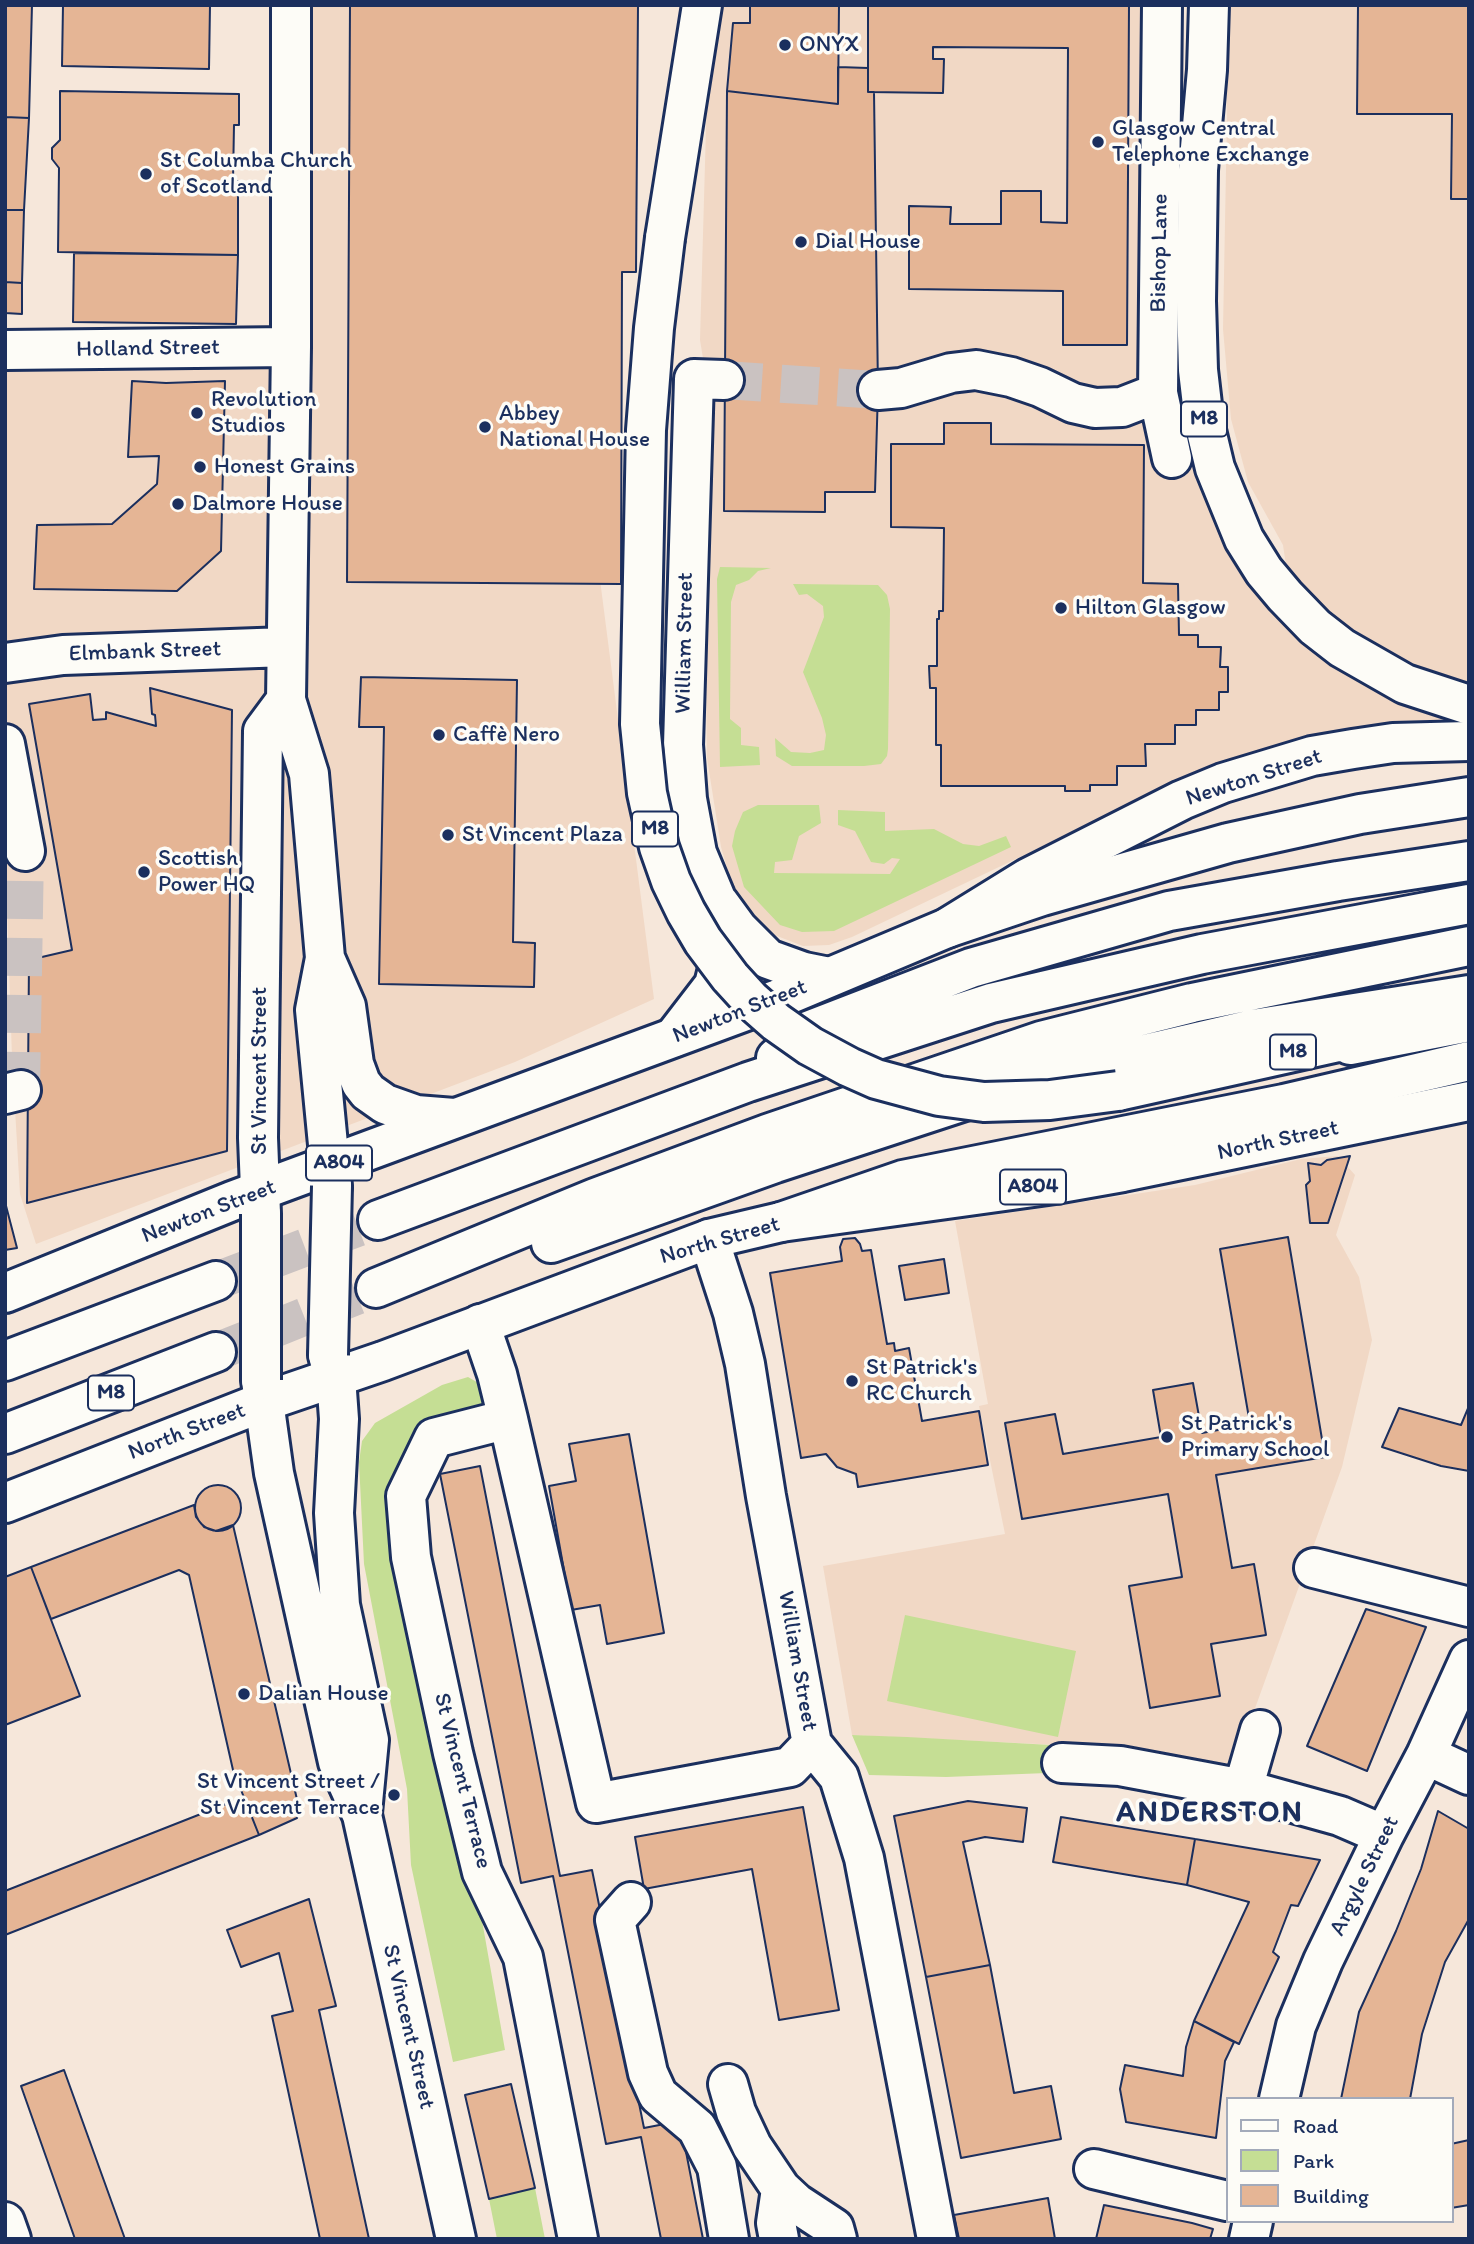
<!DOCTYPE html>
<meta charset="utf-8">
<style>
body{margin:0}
#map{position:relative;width:1474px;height:2244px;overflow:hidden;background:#f6e7da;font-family:Itim,sans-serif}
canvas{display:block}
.frame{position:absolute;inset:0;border:7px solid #1b2f5e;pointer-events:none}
.legend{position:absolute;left:1226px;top:2097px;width:228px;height:126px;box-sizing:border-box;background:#fdfcf7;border:2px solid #a3aaba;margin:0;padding:9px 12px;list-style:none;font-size:21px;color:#1b2f5e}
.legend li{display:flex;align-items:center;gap:14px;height:35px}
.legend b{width:35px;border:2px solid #a3aaba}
</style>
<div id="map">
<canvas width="1474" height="2244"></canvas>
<div class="frame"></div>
<ul class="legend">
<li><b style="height:9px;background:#fdfcf7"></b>Road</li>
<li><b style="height:19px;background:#c5de94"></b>Park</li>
<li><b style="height:19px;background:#e5b595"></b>Building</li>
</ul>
</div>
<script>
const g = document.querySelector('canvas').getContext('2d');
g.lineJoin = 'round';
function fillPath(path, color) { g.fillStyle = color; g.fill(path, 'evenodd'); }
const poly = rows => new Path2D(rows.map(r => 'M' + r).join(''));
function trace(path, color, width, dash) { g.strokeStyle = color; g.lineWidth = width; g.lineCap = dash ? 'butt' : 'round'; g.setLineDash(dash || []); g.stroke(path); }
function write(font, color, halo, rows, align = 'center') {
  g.font = font + ' Itim,sans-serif'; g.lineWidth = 7; g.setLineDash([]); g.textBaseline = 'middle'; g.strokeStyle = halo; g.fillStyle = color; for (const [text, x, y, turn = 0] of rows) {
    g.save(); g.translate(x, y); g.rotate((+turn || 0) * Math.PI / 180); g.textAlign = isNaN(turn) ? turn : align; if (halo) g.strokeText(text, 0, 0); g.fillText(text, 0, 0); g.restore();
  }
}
const built = poly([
 [291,5,526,5,654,999,515,1062,36,1244,20,1194,12,1058,5,845,5,351,291,347],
 [718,5,1182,5,1183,341,1232,547,1469,721,1394,723,1223,765,1125,807,852,937,829,945,803,946,764,931,735,895,721,847,707,758,705,582,709,395,700,340,707,93],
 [1225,5,1469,5,1469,688,1388,659,1334,623,1288,579,1283,545,1248,482,1231,419,1223,329,1227,116],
 [1338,1156,1355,1175,1336,1235,1359,1277,1372,1340,1342,1467,1231,1775,1120,1748,852,1735,823,1566,1005,1534,979,1406,988,1404,955,1221,1195,1185,1301,1159]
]);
const green = poly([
 [720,567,771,568,758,571,749,580,736,585,731,602,730,719,741,728,741,745,759,747,760,765,720,767,717,579],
 [793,584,878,585,887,595,890,609,888,749,887,756,881,764,864,766,792,766,776,756,775,738,791,752,810,753,824,750,826,735,822,718,803,672,824,617,823,606,807,594,799,595],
 [758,805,819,805,821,823,799,836,792,860,775,862,774,873,890,874,900,859,892,858,884,864,871,862,855,831,838,825,838,810,885,812,885,831,934,829,963,844,979,846,1006,836,1011,847,834,931,802,932,780,925,744,887,732,846,735,831,743,812],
 [468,1377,482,1385,490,1409,403,1476,505,2050,453,2062,411,1865,407,1789,364,1564,359,1462,362,1441,375,1423,442,1385],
 [905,1615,1076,1651,1058,1737,887,1701],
 [852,1735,907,1737,1051,1745,1047,1773,946,1777,869,1775],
 [535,2188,545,2239,497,2239,489,2199]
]);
const building = poly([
 [5,5,32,5,29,118,5,117,5,5],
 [63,5,210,5,209,69,62,66,63,5],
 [350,5,638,5,636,272,622,272,621,584,347,582,350,5],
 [750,5,839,5,838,104,727,91,733,23,750,23,750,5],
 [868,5,1129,5,1127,345,1063,345,1063,291,909,289,909,206,951,207,950,224,1001,224,1001,191,1041,191,1041,222,1067,223,1068,48,933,47,933,59,944,59,943,93,868,92,868,5],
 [1358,5,1469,5,1469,199,1451,199,1452,114,1357,114,1358,5],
 [838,67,868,68,868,92,874,92,878,390,875,492,825,492,825,512,724,511,727,91,838,104,838,67],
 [60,91,239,94,239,125,234,125,233,181,238,181,238,255,58,252,59,168,52,159,52,148,60,140,60,91],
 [5,117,29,118,24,210,5,210,5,117],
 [5,210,24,210,22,283,5,282,5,210],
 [74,253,238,255,236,324,73,322,74,253],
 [5,282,22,283,22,314,5,313,5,282],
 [132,381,166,383,225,381,221,551,177,591,34,589,37,525,112,524,157,484,159,456,128,457,132,381],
 [944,423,991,423,991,444,1144,445,1143,583,1178,584,1179,635,1198,635,1198,647,1221,647,1220,667,1228,667,1228,692,1219,692,1219,710,1196,710,1196,725,1175,725,1175,744,1145,744,1146,766,1117,766,1117,785,1090,785,1090,791,1065,791,1065,786,941,786,941,745,936,745,936,688,930,688,929,666,937,666,937,619,939,619,939,611,943,611,944,528,891,527,891,444,944,444,944,423],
 [361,677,517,680,513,942,535,943,534,987,379,984,384,727,359,727,361,677],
 [150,688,232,710,227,1151,27,1203,29,960,72,950,29,704,90,694,93,720,106,719,106,712,156,726,155,715,152,714,150,688],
 [1350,1156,1328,1223,1310,1223,1306,1185,1310,1181,1308,1163,1321,1165,1327,1160,1350,1156],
 [5,1202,17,1248,5,1250,5,1202],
 [1288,1237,1325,1457,1216,1475,1232,1568,1254,1564,1266,1635,1211,1644,1220,1696,1150,1708,1129,1586,1182,1577,1168,1494,1022,1519,1005,1423,1055,1414,1063,1454,1161,1437,1153,1390,1193,1383,1202,1433,1250,1424,1220,1249,1288,1237],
 [855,1238,860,1244,862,1251,871,1250,887,1344,894,1343,895,1351,909,1348,922,1421,979,1411,988,1465,858,1487,856,1474,837,1467,826,1454,801,1458,770,1273,842,1261,840,1247,843,1239,855,1238],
 [944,1259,949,1293,905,1300,899,1266,944,1259],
 [1469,1406,1469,1471,1441,1466,1382,1447,1399,1408,1461,1425,1469,1406],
 [629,1434,664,1633,607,1644,600,1605,571,1610,549,1486,576,1481,569,1444,629,1434],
 [480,1466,560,1876,592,1870,644,2128,680,2121,703,2239,661,2239,641,2137,606,2144,553,1876,521,1883,440,1474,480,1466],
 '195 1508a23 23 0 1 1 46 0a23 23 0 1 1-46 0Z',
 [194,1505,196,1517,204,1527,216,1531,233,1525,299,1808,297,1818,259,1835,233,1770,189,1575,179,1570,51,1619,31,1567,194,1505],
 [31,1567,80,1696,5,1725,5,1577,31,1567],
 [1366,1609,1426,1627,1367,1771,1307,1746,1366,1609],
 [244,1797,259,1835,5,1935,5,1891,244,1797],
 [968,1801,1027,1808,1023,1842,985,1837,963,1842,990,1965,926,1977,894,1816,968,1801],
 [803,1807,839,2010,779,2020,752,1869,644,1889,635,1837,803,1807],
 [1438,1811,1469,1829,1469,1919,1445,1962,1422,2034,1410,2099,1341,2099,1359,2012,1396,1931,1421,1869,1438,1811],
 [1061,1817,1195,1839,1187,1885,1053,1862,1061,1817],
 [1195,1839,1320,1860,1298,1906,1291,1905,1273,1952,1279,1957,1239,2044,1194,2021,1249,1902,1187,1885,1195,1839],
 [309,1899,336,2006,319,2010,369,2239,320,2239,272,2016,293,2011,279,1953,241,1967,227,1930,309,1899],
 [990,1965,1014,2093,1051,2086,1061,2139,961,2158,926,1977,990,1965],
 [1194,2021,1234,2042,1225,2061,1216,2138,1126,2122,1120,2089,1125,2065,1183,2076,1186,2047,1194,2021],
 [64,2070,125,2239,75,2239,21,2086,64,2070],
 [511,2084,535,2188,489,2199,465,2095,511,2084],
 [1469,2140,1469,2205,1451,2208,1451,2144,1469,2140],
 [1048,2198,1055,2239,959,2239,954,2215,1048,2198],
 [1104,2205,1192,2223,1213,2229,1210,2239,1096,2239,1104,2205]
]);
const minorTunnel = poly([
 [724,380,878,390],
 [21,1090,25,851]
]);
const highwayTunnel = poly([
 [216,1281,378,1220],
 [216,1352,376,1288]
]);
const minor = poly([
 [291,5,291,347,286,700,309,774,325,958,315,1010,332,1186],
 [1162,5,1158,393,1172,458],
 [665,238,702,5],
 [5,350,291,347],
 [878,390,901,388,951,373,976,370,1011,377,1040,387,1073,403,1095,408,1122,407,1158,393],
 [5,663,63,655,286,647],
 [5,744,25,851],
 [719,903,738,929,768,959,804,972,829,977],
 [325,958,346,1006,354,1064,361,1083,368,1092,385,1104,416,1115,454,1118],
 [674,1037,714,985,725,940,717,901,697,853,687,799,683,745,694,379,724,380],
 [5,1094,21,1090],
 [261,1214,258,1138,263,731,286,700],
 [709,1239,733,1313,745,1364,766,1496,812,1744,839,1777,864,1858,937,2239],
 [480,1324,497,1374,508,1419,596,1803,790,1767,812,1744],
 [328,1355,337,1391,339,1419,334,1513,340,1605,369,1740,362,1813],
 [261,1380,274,1473,338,1762,362,1815,456,2239],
 [508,1419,434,1438,406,1496,411,1557,453,1753,482,1872,523,1957,578,2239],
 [1314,1568,1469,1607],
 [1426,1755,1469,1775],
 [1062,1763,1120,1766,1243,1789,1340,1816,1384,1835],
 [1243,1789,1260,1730],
 [631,1902,615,1920,648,2073,658,2095,697,2128,717,2167,729,2239],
 [728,2084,736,2112,752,2146,781,2189,796,2203,834,2228,837,2239],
 [1279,2099,1296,2026,1323,1961,1384,1835,1426,1755,1469,1660],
 [1094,2169,1227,2201],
 [5,2222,11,2239],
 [779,2239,776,2223,781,2189],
 [1249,2239,1253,2221]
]);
const major = poly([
 [5,1293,232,1201,778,999,947,928,1028,878,1182,800,1223,783,1312,756,1353,749,1393,743,1469,741],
 [5,1503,263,1402,383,1361,709,1239,781,1222,1055,1184,1123,1172,1469,1101]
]);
const highway = poly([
 [1209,5,1207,70,1198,170,1196,301,1198,370,1204,422,1215,468,1244,539,1264,571,1285,596,1315,627,1342,648,1405,684,1469,705],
 [947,928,1042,896,1228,843,1360,814,1469,797],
 [1350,1045,1469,1022],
 [776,1058,808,1031,971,968,1169,911,1338,881,1469,861],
 [1118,1091,1374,1034],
 [378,1220,748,1082,991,1003,1202,954,1469,904],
 [781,1222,903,1180,1284,1104,1469,1061],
 [551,1243,775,1163,1016,1084,1253,1029,1469,995],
 [376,1288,595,1198,767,1134,1041,1041,1192,1003,1469,946],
 [5,1361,216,1281],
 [5,1434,216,1352]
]);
const minorBridge = poly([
 [328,1355,332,1186],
 [261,1380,261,1214]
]);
const highwayBridge = poly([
 [665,238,654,328,646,430,640,724,647,793,659,847,671,881,686,912,703,941,730,977,751,1000,776,1022,810,1046,849,1067,876,1079,939,1096,984,1102,1050,1100,1118,1091]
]);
const markers = [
 [785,45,7,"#1b2f5e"],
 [1098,142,7,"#1b2f5e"],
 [146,174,7,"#1b2f5e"],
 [801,242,7,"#1b2f5e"],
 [197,413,7,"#1b2f5e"],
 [485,427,7,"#1b2f5e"],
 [200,467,7,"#1b2f5e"],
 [178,504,7,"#1b2f5e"],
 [1061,608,7,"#1b2f5e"],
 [439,735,7,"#1b2f5e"],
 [448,835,7,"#1b2f5e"],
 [144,872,7,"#1b2f5e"],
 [852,1381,7,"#1b2f5e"],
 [1167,1437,7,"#1b2f5e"],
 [244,1694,7,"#1b2f5e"],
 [394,1795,7,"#1b2f5e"]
];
const shields = [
 [1204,419,46],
 [655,829,46],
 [1293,1052,46],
 [339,1163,66],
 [1033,1187,66],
 [111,1393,46]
];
const shieldNames = [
 ["M8",1204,419],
 ["M8",655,829],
 ["M8",1293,1052],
 ["A804",339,1163],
 ["A804",1033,1187],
 ["M8",111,1393]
];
const poiNames = [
 ["ONYX",799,45],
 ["Glasgow Central",1112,129],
 ["Telephone Exchange",1112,155],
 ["St Columba Church",160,161],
 ["of Scotland",160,187],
 ["Dial House",815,242],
 ["Revolution",211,400],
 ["Studios",211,426],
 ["Abbey",499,414],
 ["National House",499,440],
 ["Honest Grains",214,467],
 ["Dalmore House",192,504],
 ["Hilton Glasgow",1075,608],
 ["Caffè Nero",453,735],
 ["St Vincent Plaza",462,835],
 ["Scottish",158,859],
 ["Power HQ",158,885],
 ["St Patrick's",866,1368],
 ["RC Church",866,1394],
 ["St Patrick's",1181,1424],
 ["Primary School",1181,1450],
 ["Dalian House",258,1694],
 ["St Vincent Street /",380,1782,"right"],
 ["St Vincent Terrace",380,1808,"right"]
];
const streetNames = [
 ["Bishop Lane",1160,253,-89],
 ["Holland Street",148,349,-1],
 ["William Street",685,643,-89],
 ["Elmbank Street",145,652,-2],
 ["Newton Street",1254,778,-18],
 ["Newton Street",740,1012,-21],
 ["St Vincent Street",260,1071,-90],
 ["North Street",1278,1141,-12],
 ["Newton Street",209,1212,-21],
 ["North Street",720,1241,-16],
 ["North Street",187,1432,-21],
 ["William Street",797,1661,80],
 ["St Vincent Terrace",462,1781,76],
 ["Argyle Street",1365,1876,-64],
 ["St Vincent Street",408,2027,77]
];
const districtNames = [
 ["ANDERSTON",1210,1813]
];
fillPath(built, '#f1d8c5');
fillPath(green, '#c5de94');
fillPath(building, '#e5b595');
trace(building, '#1b2f5e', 2);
trace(minorTunnel, '#cac2c1', 38, [38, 19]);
trace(highwayTunnel, '#cac2c1', 38, [38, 19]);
trace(minor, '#1b2f5e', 44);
trace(major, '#1b2f5e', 44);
trace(highway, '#1b2f5e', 44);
trace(minor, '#fdfcf7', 38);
trace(major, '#fdfcf7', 38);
trace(highway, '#fdfcf7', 38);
trace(minorBridge, '#1b2f5e', 44, []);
trace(highwayBridge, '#1b2f5e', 44, []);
trace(minorBridge, '#fdfcf7', 38);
trace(highwayBridge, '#fdfcf7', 38);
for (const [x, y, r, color] of markers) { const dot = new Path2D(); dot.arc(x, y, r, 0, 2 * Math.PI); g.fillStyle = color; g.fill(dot); trace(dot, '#fdfcf7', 2.5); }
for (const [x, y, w] of shields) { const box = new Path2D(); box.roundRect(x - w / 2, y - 17.5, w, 35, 5); g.fillStyle = '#fdfcf7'; g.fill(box); trace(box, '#1b2f5e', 2); }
write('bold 21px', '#1b2f5e', null, shieldNames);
write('23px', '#1b2f5e', '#fdfcf7', poiNames, 'left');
write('23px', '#1b2f5e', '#fdfcf7', streetNames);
g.letterSpacing = '2px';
write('bold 30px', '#1b2f5e', '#fdfcf7', districtNames);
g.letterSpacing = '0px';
</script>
